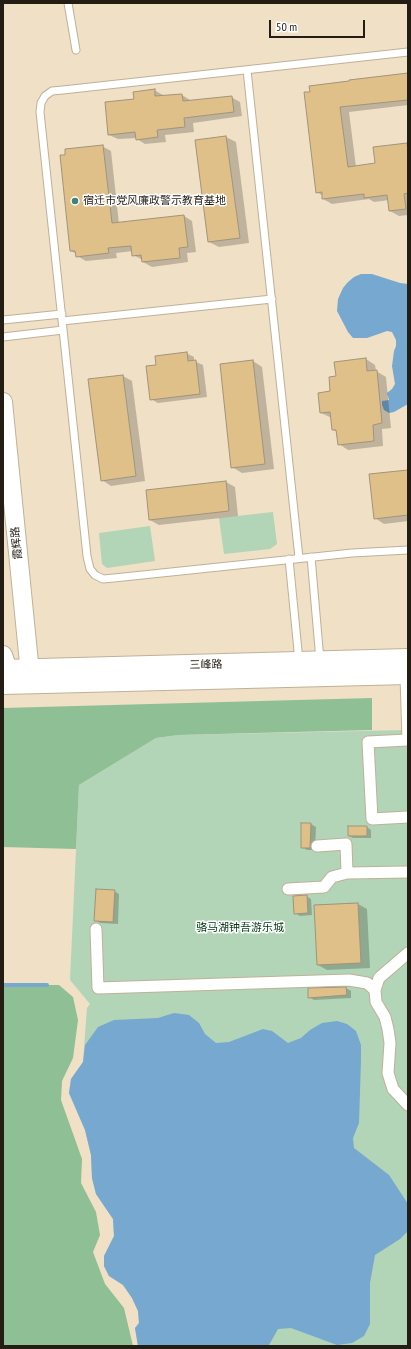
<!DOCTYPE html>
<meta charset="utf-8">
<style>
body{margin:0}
#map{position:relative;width:411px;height:1349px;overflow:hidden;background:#efe0c6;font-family:"PT Sans Narrow",sans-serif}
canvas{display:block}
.frame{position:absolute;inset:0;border:4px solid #231d14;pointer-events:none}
.scale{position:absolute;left:269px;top:20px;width:96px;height:18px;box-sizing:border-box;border:2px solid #231d14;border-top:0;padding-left:5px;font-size:12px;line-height:14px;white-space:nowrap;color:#231d14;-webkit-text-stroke:3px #fff;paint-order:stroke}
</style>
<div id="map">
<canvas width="411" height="1349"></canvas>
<div class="frame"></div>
<div class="scale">50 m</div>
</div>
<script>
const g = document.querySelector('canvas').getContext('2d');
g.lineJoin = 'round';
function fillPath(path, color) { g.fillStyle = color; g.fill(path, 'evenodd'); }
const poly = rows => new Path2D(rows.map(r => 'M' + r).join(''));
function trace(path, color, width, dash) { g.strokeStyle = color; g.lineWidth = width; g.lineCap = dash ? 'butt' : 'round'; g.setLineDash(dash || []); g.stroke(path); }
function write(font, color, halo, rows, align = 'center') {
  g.font = font + ' "PT Sans Narrow","Noto Sans SC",sans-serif'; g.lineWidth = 3; g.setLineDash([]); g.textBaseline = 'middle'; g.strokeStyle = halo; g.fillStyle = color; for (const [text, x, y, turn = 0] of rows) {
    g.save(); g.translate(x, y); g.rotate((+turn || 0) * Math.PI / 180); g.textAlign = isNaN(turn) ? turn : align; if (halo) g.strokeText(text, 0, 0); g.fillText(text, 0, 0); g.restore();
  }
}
const green = poly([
 [273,512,277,544,270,549,224,554,219,518],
 [150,526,155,561,107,568,102,564,99,533],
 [408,730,408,1346,138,1346,135,1328,139,1323,138,1311,132,1298,123,1285,109,1276,104,1266,104,1256,114,1236,113,1219,96,1194,92,1178,91,1155,85,1130,69,1093,71,1079,83,1062,87,1008,90,1004,70,980,79,785,156,738,178,735]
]);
const forest = poly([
 [372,698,372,730,178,735,156,738,79,785,76,849,3,847,3,708],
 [3,985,59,985,73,997,78,1020,73,1058,62,1081,61,1100,82,1159,81,1183,96,1212,100,1235,93,1252,105,1284,124,1308,133,1346,3,1346]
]);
const water = poly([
 [361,274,372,274,400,283,408,284,408,404,394,412,389,413,384,410,382,405,382,401,389,400,387,393,392,389,395,384,392,366,394,351,396,346,396,340,392,332,387,331,367,338,353,338,348,332,337,311,338,299,343,288,348,282,354,277],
 [174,1013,189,1015,199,1023,205,1034,216,1043,229,1042,263,1029,272,1031,288,1043,301,1038,310,1030,322,1023,337,1021,347,1024,356,1031,361,1045,361,1060,359,1123,353,1138,354,1148,389,1175,408,1204,408,1231,400,1239,375,1255,370,1283,370,1324,364,1336,352,1343,337,1345,291,1328,278,1329,269,1345,269,1346,138,1346,135,1328,139,1323,138,1311,132,1298,123,1285,109,1276,104,1266,104,1256,114,1236,113,1219,96,1194,92,1178,91,1155,85,1130,69,1093,71,1079,83,1062,85,1045,98,1027,114,1020,158,1018]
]);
const shadow = poly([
 [408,74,408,105,349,112,356,167,376,164,407,144,408,144,408,215,399,216,390,211,389,200,374,202,369,199,332,204,323,199,323,196,317,192,305,93],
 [154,90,163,95,163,97,182,95,190,100,191,102,231,97,240,102,242,116,193,123,194,132,165,135,166,142,145,144,137,139,137,138,118,139,109,135,135,100],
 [226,137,236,142,249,243,219,247,209,242,196,141],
 [102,146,111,151,119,224,184,216,192,221,196,252,187,253,188,262,152,267,143,262,143,260,133,255,133,251,116,253,117,258,86,261,77,256,77,254,71,251],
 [186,353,194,357,194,361,203,365,207,397,158,403,151,399,157,366],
 [366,359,375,365,376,371,386,377,391,428,382,429,383,446,348,450,339,444,338,432,333,430,332,418,321,413,331,392,337,377],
 [253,361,262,367,274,469,242,473,232,467],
 [123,376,132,381,145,481,111,486,102,480],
 [408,471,408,521,384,524,375,518],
 [226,482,235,487,238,516,159,525,150,520],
 [302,824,311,824,316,827,315,850,307,850,302,847],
 [367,827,371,830,371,838,353,838,349,836],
 [114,891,119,894,118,924,100,923,95,920],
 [306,896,311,899,312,915,300,916,295,913],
 [358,904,367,909,370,968,327,970,318,965],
 [346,988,351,991,351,998,314,1000,309,997,309,989]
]);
const stream = poly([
 [3,985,47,985]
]);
const building = poly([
 [408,73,408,100,340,107,348,167,375,163,373,147,407,143,408,152,408,193,404,194,406,209,389,211,387,195,364,198,364,194,322,199,322,192,316,193,304,92,310,92,309,86,349,81,349,80,408,73],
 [155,89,155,96,182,94,183,101,232,96,234,112,184,118,185,127,157,130,158,137,136,140,135,132,108,135,105,102,134,99,133,92,155,89],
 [226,136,240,238,208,242,195,140,226,136],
 [103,145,112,223,184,215,188,247,179,248,180,258,142,262,141,255,132,256,131,246,108,248,109,253,76,257,75,251,70,251,60,155,65,155,65,149,103,145],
 [187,352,188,361,196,360,200,394,150,400,146,366,156,365,155,356,187,352],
 [366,358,367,371,377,370,382,423,373,425,374,441,338,445,336,430,332,430,330,412,320,413,318,393,330,391,329,377,336,376,334,362,366,358],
 [253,360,265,464,231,468,220,364,253,360],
 [123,375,136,476,101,481,88,379,123,375],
 [408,470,408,515,374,519,369,474,408,470],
 [226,481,229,511,149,520,146,490,226,481],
 [301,823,311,823,310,848,301,848,301,823],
 [348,826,367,826,367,836,348,836,348,826],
 [96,889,115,890,113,922,94,921,96,889],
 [307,895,308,913,294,914,293,896,307,895],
 [358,903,361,963,317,965,314,905,358,903],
 [346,987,347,995,308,998,308,988,346,987]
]);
const service = poly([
 [68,3,76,50],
 [408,52,63,90,52,91,45,96,41,103,40,112,87,556,90,569,95,575,103,579,114,578,352,553,408,550],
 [247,70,299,558],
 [3,320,62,314],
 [62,321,272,299],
 [3,337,63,330],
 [311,557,320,660],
 [289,559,299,661],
 [404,676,406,740]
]);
const pedestrian = poly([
 [408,740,368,742,372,819,408,817],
 [317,846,346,844,347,873],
 [288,889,324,887,332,877,347,873,408,872],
 [96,929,98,988,349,980,367,983,375,990],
 [408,953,379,978,375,990,376,1002,385,1017,388,1029,390,1043,388,1073,393,1089,408,1105]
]);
const tertiary = poly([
 [3,402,31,683],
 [3,655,8,670,9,684]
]);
const secondary = poly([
 [3,670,408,659],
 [3,684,408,674]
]);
const markers = [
 [75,201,4,"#3f8478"]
];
const poiNames = [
 ["宿迁市党风廉政警示教育基地",83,201]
];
const streetNames = [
 ["霞辉路",17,543,-96],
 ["三峰路",206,665,-1]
];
const parkNames = [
 ["骆马湖钟吾游乐城",240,928]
];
fillPath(green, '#b1d5b6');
fillPath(forest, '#8ebf95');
fillPath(water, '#76a8d0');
fillPath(shadow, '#0003');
trace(stream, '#76a8d0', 4);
fillPath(building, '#dfc089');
trace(building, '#a1937b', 1);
trace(service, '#bfb198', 9);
trace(pedestrian, '#bfb198', 13);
trace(tertiary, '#bfb198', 20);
trace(secondary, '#bfb198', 22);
trace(service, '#fff', 7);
trace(pedestrian, '#fff', 11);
trace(tertiary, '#fff', 18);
trace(secondary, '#fff', 20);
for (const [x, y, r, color] of markers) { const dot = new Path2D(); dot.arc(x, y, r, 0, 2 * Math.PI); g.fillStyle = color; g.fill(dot); trace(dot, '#fff', 1.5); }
write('11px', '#231d14', '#fff', poiNames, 'left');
write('11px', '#231d14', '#fff', streetNames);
write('11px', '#003912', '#fff', parkNames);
</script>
